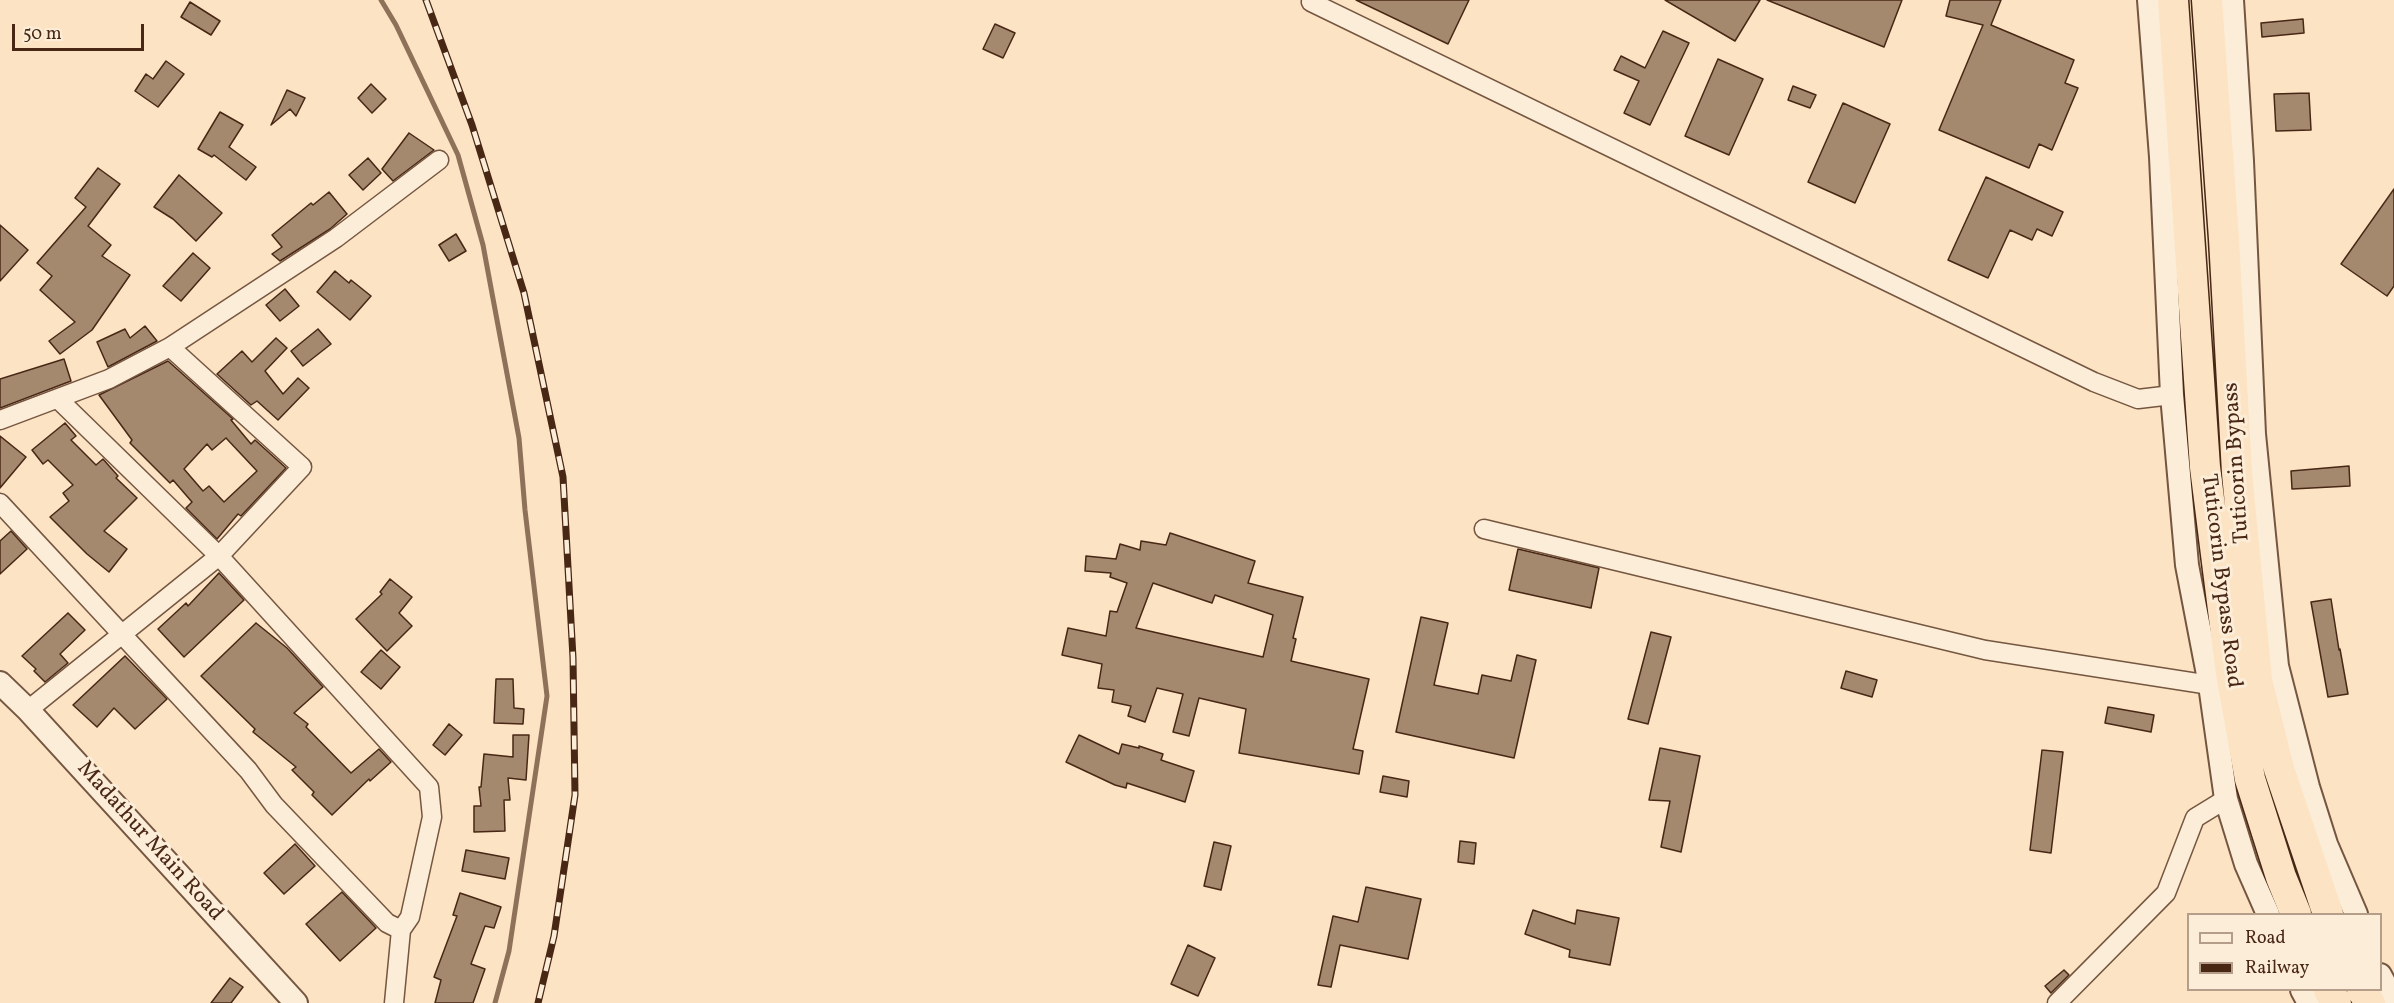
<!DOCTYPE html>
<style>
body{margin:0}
#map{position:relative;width:2394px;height:1003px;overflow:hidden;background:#fbe3c3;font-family:Vollkorn,serif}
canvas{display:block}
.legend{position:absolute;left:2187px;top:913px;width:195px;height:78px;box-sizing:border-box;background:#fcedd8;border:2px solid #b49e8a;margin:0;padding:8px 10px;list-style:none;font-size:18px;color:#482715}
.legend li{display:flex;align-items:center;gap:12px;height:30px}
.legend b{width:30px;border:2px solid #b49e8a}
.scale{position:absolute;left:12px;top:24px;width:132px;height:27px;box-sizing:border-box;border:3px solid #482715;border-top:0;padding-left:8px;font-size:18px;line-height:21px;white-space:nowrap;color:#482715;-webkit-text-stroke:4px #fcedd8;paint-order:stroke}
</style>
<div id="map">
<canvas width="2394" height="1003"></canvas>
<ul class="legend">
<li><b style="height:8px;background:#fcedd8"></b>Road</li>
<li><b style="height:8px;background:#482715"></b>Railway</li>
</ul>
<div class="scale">50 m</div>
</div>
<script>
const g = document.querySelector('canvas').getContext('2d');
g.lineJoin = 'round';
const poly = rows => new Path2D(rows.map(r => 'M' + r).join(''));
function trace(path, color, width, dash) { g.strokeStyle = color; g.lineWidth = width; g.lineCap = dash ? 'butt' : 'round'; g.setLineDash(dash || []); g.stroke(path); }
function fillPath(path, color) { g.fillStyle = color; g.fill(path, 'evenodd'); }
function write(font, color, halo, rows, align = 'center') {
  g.font = font + ' Vollkorn,serif'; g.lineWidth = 6; g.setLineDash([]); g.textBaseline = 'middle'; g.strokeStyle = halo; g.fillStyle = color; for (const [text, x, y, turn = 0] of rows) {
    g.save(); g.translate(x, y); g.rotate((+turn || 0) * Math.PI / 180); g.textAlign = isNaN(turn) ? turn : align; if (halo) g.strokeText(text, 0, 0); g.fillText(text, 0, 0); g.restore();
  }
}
const stream = poly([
 [381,0,396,25,458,155,483,245,519,438,525,510,547,696,509,951,495,1003]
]);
const building = poly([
 [1356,0,1469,0,1448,44,1356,0],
 [1665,0,1760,0,1735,41,1665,0],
 [1767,0,1902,0,1884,47,1767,0],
 [1950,0,2001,0,1991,25,2074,60,2065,83,2078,88,2052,150,2039,144,2029,168,1939,130,1983,25,1946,16,1950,0],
 [190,2,220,21,211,35,181,17,190,2],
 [2303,19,2304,33,2262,37,2261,23,2303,19],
 [995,24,1015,33,1003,58,983,49,995,24],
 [1663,31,1689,43,1650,125,1624,113,1639,81,1614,70,1621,56,1645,68,1663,31],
 [1718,59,1763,79,1729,155,1685,136,1718,59],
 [166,61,184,74,158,107,135,91,146,74,153,79,166,61],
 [371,84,386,99,372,113,358,98,371,84],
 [1793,86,1816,95,1810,108,1788,100,1793,86],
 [287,90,305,98,296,116,290,109,271,125,287,90],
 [2309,93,2311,130,2276,131,2274,94,2309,93],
 [1843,103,1890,124,1855,203,1808,182,1843,103],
 [220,112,243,125,229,147,256,167,246,180,214,155,212,157,198,149,220,112],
 [409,133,434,150,393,181,382,169,409,133],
 [368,158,381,173,363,190,349,175,368,158],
 [98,168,120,184,88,226,111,245,102,256,130,275,92,330,60,354,49,341,75,322,40,290,52,276,37,263,86,207,75,198,98,168],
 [179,175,222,213,196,241,173,219,154,207,179,175],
 [1986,177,2063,212,2052,236,2037,229,2032,240,2010,230,1988,278,1948,260,1986,177],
 [2394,189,2394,286,2387,296,2341,264,2394,189],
 [329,192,347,214,330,229,280,261,272,254,282,247,272,235,311,203,313,205,329,192],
 [0,225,28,250,0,281,0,225],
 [456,234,466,251,449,261,439,245,456,234],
 [193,253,210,268,181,301,163,286,193,253],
 [335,271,349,283,351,280,371,296,350,320,317,292,335,271],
 [285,289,299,306,280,321,266,305,285,289],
 [145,326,157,341,108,367,97,342,125,329,130,338,145,326],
 [318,329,331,344,303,366,291,351,318,329],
 [276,338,287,348,265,371,283,394,298,378,309,388,278,420,257,401,251,405,217,374,242,351,252,362,276,338],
 [64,359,71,381,0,408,0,379,64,359],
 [168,361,233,419,231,420,251,444,255,440,286,468,241,516,238,514,217,539,186,508,192,502,173,480,170,483,130,443,132,440,99,395,168,361],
 [226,438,257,471,224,502,209,486,203,491,184,469,207,444,212,450,226,438],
 [65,423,76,436,71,440,96,465,103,459,118,476,116,478,137,498,104,531,127,549,109,572,87,554,50,517,69,501,63,493,73,485,48,460,43,464,32,450,65,423],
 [0,436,26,457,0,488,0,436],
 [2349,466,2350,486,2292,489,2291,471,2349,466],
 [11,531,27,549,0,574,0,541,11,531],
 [1170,533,1255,561,1248,583,1303,597,1293,638,1296,639,1291,661,1369,679,1353,749,1363,751,1359,774,1239,753,1246,709,1199,698,1189,736,1173,732,1183,694,1157,688,1145,722,1128,716,1131,706,1112,702,1114,690,1098,688,1102,664,1062,655,1068,628,1106,636,1110,611,1117,612,1127,583,1110,577,1111,573,1085,571,1086,556,1116,559,1120,544,1140,550,1141,541,1166,545,1170,533],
 [1153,583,1212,603,1215,595,1273,615,1263,657,1136,628,1153,583],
 [1518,549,1599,568,1591,608,1509,590,1518,549],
 [219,573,244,600,184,657,158,629,186,603,188,606,219,573],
 [390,579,412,597,399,613,412,626,387,651,356,619,382,594,380,592,390,579],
 [2331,599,2339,650,2340,649,2348,694,2328,697,2311,602,2331,599],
 [68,613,85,630,60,654,68,663,45,682,34,671,36,669,22,656,68,613],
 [1421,617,1448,623,1434,685,1478,694,1482,675,1511,681,1517,655,1536,660,1514,758,1396,732,1421,617],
 [256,623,287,648,323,687,294,713,308,724,306,727,351,773,379,749,391,762,370,781,369,779,332,815,312,795,314,792,292,770,296,767,253,732,255,729,201,676,256,623],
 [1651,632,1671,637,1648,724,1628,719,1651,632],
 [381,650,400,667,381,689,361,672,381,650],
 [125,656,167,699,135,729,114,708,97,727,73,705,125,656],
 [1846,671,1877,680,1872,697,1841,688,1846,671],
 [496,679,513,679,514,708,524,709,523,724,494,723,496,679],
 [2108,707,2154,715,2151,732,2105,723,2108,707],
 [449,724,462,735,445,755,433,745,449,724],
 [513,735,529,735,526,780,508,778,510,800,504,800,505,831,474,832,474,806,481,806,479,787,481,787,484,754,513,757,513,735],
 [1079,735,1119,754,1122,744,1139,748,1139,746,1163,754,1161,760,1194,771,1185,802,1127,783,1126,788,1115,785,1066,762,1079,735],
 [1660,748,1700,756,1681,852,1661,847,1670,801,1649,800,1660,748],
 [2042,750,2063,752,2051,853,2030,850,2042,750],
 [1383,776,1409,781,1407,797,1380,792,1383,776],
 [1460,841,1476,843,1474,864,1458,862,1460,841],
 [1214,842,1231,846,1221,890,1204,886,1214,842],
 [295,844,315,866,284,894,264,873,295,844],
 [466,850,509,858,505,879,462,871,466,850],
 [1366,887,1421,899,1408,959,1340,945,1331,987,1318,985,1333,916,1358,922,1366,887],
 [342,892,376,928,340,961,306,924,342,892],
 [460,893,501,907,494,928,485,926,471,964,485,969,473,1003,435,1003,441,980,434,977,457,916,453,915,460,893],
 [1533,910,1575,924,1577,910,1619,918,1610,965,1569,957,1570,950,1525,934,1533,910],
 [1188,945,1215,958,1198,996,1171,984,1188,945],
 [2064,970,2069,975,2051,993,2045,986,2064,970],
 [230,978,243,987,231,1003,211,1003,230,978]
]);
const minor = poly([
 [1311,2,2094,382,2138,399,2172,395],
 [58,399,219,556,429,787,432,817,410,917,401,930,394,1003],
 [0,420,109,379,170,347,336,238,439,160],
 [0,503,248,770,274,805,387,923,401,930],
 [1484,529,1985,650,2210,685],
 [28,710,219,556,302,467,170,347],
 [2057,1003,2166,893,2195,818,2226,799]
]);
const tertiary = poly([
 [2149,0,2161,157,2172,395,2187,565,2210,685,2226,799,2246,864,2268,914],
 [2232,0,2242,161,2254,434,2277,666,2308,787,2326,844,2356,914],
 [0,683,28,710,296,1003],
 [2380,975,2394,1001],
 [2302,990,2309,1003]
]);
const trunk = poly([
 [2173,0,2205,467,2231,673,2250,779,2281,877,2296,914],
 [2207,0,2224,239,2237,473,2257,680,2279,769,2328,914],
 [2329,990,2336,1003],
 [2362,990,2370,1003]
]);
const rail = poly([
 [426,0,472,125,524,293,563,477,573,658,575,795,554,936,538,1003]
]);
const streetNames = [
 ["Tuticorin Bypass",2238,463,-94],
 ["Tuticorin Bypass Road",2220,581,83],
 ["Madathur Main Road",149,842,48]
];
trace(stream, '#8f715a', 5);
fillPath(building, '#a5896f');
trace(building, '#482715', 1.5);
trace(minor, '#755640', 21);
trace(tertiary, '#755640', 26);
trace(trunk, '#482715', 33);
trace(minor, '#fcedd8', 18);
trace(tertiary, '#fcedd8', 22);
trace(trunk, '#fbe3c3', 30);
trace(rail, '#482715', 7);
trace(rail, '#fcedd8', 4.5, [14]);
write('22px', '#482715', '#fcedd8', streetNames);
</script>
